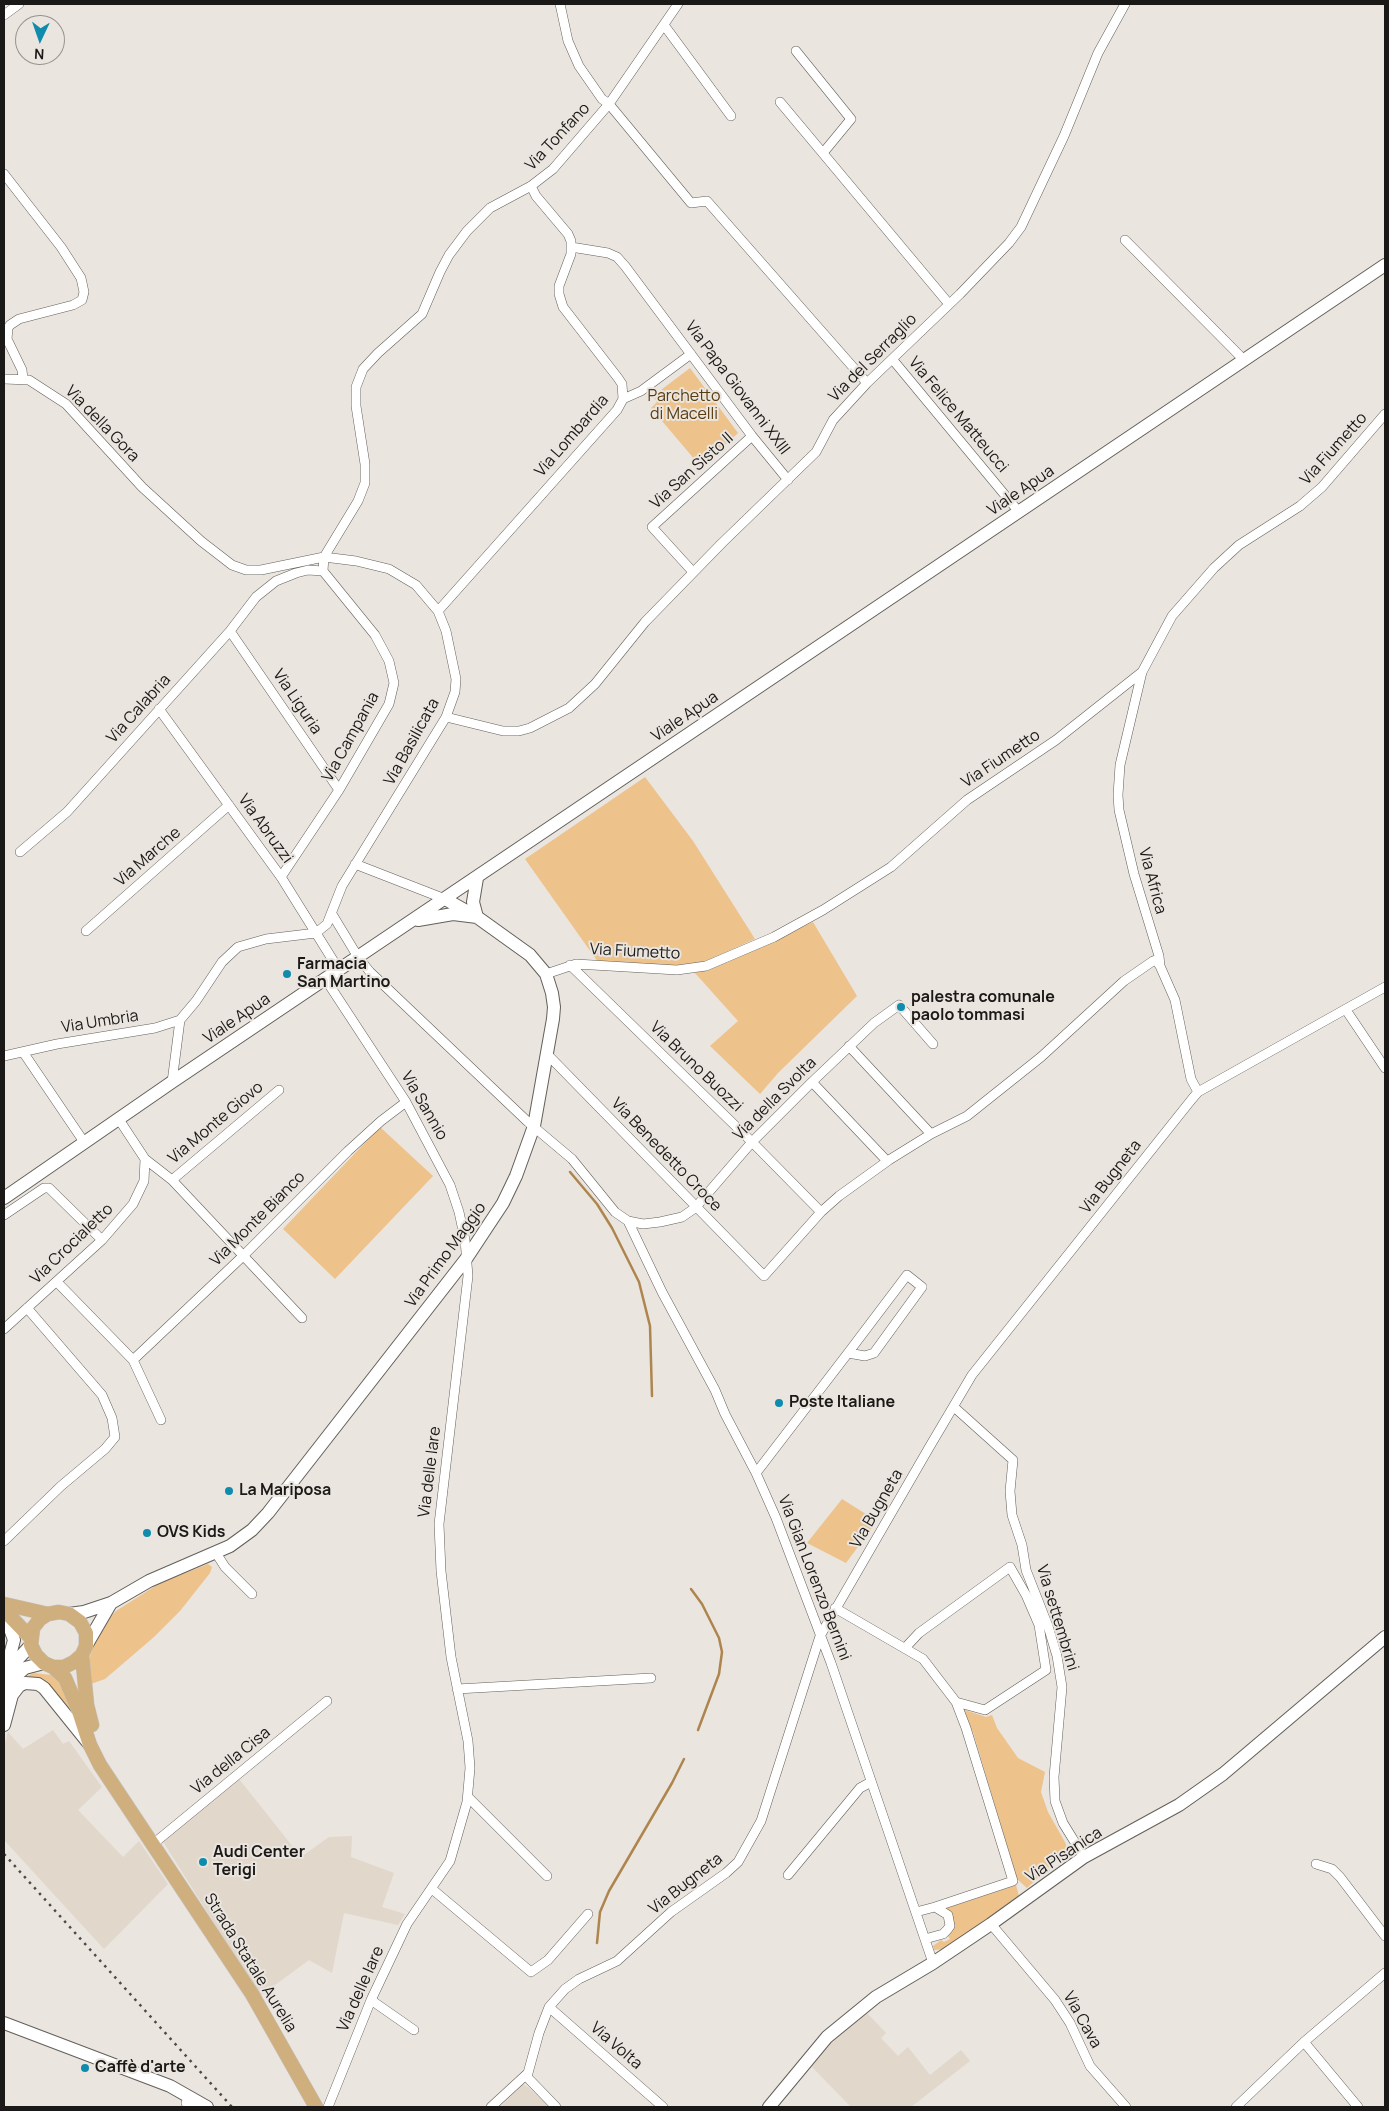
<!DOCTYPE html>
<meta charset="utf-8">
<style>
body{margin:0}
#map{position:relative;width:1389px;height:2111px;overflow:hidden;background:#eae5df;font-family:Manrope,sans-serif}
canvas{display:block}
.frame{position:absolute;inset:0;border:5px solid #1b1917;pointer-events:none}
.north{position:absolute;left:15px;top:15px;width:50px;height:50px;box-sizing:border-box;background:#eae5df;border:1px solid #97938f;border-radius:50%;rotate:183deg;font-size:14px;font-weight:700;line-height:20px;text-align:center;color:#1b1917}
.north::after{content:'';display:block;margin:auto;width:18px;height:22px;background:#0e8bad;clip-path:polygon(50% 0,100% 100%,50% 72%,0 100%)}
</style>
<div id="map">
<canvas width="1389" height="2111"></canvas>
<div class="frame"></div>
<div class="north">N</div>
</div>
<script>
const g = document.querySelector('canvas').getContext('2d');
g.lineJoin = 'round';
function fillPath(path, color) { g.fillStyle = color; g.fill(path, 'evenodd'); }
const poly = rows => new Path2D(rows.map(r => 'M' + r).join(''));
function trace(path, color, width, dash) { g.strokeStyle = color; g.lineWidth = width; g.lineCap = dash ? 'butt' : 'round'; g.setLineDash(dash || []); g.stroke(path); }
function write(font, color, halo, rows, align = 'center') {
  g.font = font + ' Manrope,sans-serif'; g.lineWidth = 4; g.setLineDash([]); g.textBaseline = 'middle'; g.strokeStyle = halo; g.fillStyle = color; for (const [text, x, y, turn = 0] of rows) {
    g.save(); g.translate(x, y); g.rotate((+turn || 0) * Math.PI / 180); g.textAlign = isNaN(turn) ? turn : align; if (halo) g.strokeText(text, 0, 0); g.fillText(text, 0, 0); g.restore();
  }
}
const built = poly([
 [53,1730,63,1744,69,1741,102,1787,78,1810,123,1857,139,1841,168,1884,104,1949,4,1840,4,1747,8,1732,23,1749],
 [239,1779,301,1857,329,1837,352,1836,351,1857,394,1873,382,1907,405,1914,398,1925,344,1913,332,1973,309,1960,260,1996,162,1840],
 [867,2013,886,2033,881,2038,898,2056,908,2047,930,2075,961,2050,970,2061,911,2107,851,2107,809,2064,828,2043],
 [523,2084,528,2087,550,2107,500,2107]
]);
const green = poly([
 [690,368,738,433,701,467,651,408,657,402,653,396],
 [645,777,693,841,755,939,699,964,667,967,598,962,525,859],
 [813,922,857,996,778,1073,760,1094,710,1046,738,1021,695,973,728,962],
 [380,1127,433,1176,335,1279,283,1229],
 [842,1499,877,1521,846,1563,807,1543],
 [208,1564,212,1567,210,1573,180,1611,154,1637,105,1679,88,1685,90,1657,96,1637,103,1624,116,1611,160,1583],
 [34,1673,51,1675,61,1683,71,1712,70,1712,24,1677],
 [962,1709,986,1717,992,1715,997,1728,1018,1758,1045,1772,1041,1792,1048,1812,1066,1844,1066,1851,1027,1888,1017,1879,973,1732],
 [1016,1885,1019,1896,945,1949,934,1950,933,1946,941,1940,944,1942,950,1939,948,1936,953,1929,950,1912,947,1908]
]);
const stream = poly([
 [570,1172,597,1204,612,1228,639,1282,650,1326,652,1396],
 [691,1589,702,1604,719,1638,722,1652,719,1674,698,1730],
 [597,1943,600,1912,609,1891,672,1783,684,1759]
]);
const street = poly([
 [560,4,568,41,579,66,602,99,609,104,691,203,707,201,867,383],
 [4,15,19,4],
 [664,25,731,116],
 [796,51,851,119,823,153],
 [780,102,949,304],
 [4,174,61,247,81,278,84,292,82,300,73,305,19,319,10,325,8,328,7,339,22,370,23,379],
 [1125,240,1244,360],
 [571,247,608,253,617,257,625,266,752,436,788,480],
 [893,360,1019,512],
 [4,379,29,380,66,404,142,487,201,541,232,565,246,570,261,570,324,557,356,561,389,569,416,585,438,611,446,631,456,679,455,692,446,717,342,886,327,924,316,933],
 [623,399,641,391,691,354],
 [693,572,652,527,752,436],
 [438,611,617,410,623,399,622,384,618,378,563,307,559,294,559,286,571,254,571,241,568,234,536,196,531,186],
 [230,631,339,790],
 [1142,672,1120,765,1118,795,1119,810,1134,874,1159,956,1160,966,1175,1000,1191,1079,1198,1092],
 [159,709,281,877,339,970],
 [446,717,503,731,519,731,530,728,569,708,595,684,645,622,722,543,816,452,833,420,867,383,960,294,1009,243,1021,227,1064,136,1098,53,1125,4],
 [20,852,67,812,230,631,256,597,276,581,296,573,308,570,323,571],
 [355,864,445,899],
 [281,877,339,790,389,704,394,683,389,661,375,635,323,571,324,557,358,501,365,483,365,464,356,406,356,387,363,369,378,353,422,314,440,272,449,255,467,231,490,208,531,186,553,169,609,104,678,4],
 [332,914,358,957,370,972,528,1122,572,1159,615,1212,628,1221,643,1224,660,1222,682,1217,695,1208,752,1142,812,1082,874,1023,899,1005,933,1044],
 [86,931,229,805],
 [570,965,752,1142,821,1212],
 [546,974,576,964,677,970,706,966,774,937,823,910,891,867,967,800,1056,740,1142,672,1172,616,1214,568,1239,545,1300,506,1322,487,1385,414],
 [326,980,406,1102,450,1185,459,1212,465,1240,468,1276,439,1524,441,1571,451,1657,468,1741,470,1768,467,1802,450,1861,407,1924,371,2000,328,2107],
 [1346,1010,1385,1068],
 [849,1046,931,1134],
 [23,1052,84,1142],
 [547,1054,764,1276,821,1212,839,1196,889,1160,931,1134,967,1116,1041,1057,1124,981,1153,961,1156,960,1160,966],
 [4,1056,57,1044,155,1028,180,1020,196,1001,222,962,238,947,266,939,316,933],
 [172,1082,180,1020],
 [812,1082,887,1161],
 [145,1159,172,1180,302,1318],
 [172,1180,279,1090],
 [4,1215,44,1188,49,1188,102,1240],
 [628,1221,662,1292,715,1390,725,1414,756,1473,776,1518,831,1663,933,1963],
 [57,1282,133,1360,161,1420],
 [4,1329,102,1240,133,1204,144,1181,145,1159,118,1118],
 [133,1360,242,1257,348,1151,381,1121,406,1102],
 [954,1407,1013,1460,1010,1491,1012,1515,1022,1545,1026,1570,1048,1626,1057,1656,1062,1687,1054,1777,1055,1801,1063,1823,1084,1857],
 [756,1473,789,1430,848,1353,907,1275,922,1287,874,1353,865,1356,848,1353],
 [4,1541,61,1486,105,1449,115,1437,112,1418,102,1395,27,1308],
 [216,1553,225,1567,252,1594],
 [835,1608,923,1659,956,1702,966,1728,1013,1881,935,1907],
 [905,1648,919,1633,1010,1567,1026,1595,1039,1625,1046,1670,985,1710,956,1702],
 [457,1689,651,1678],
 [468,1797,547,1876],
 [153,1844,327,1701],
 [1316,1864,1332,1869,1340,1877,1385,1936],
 [788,1875,860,1788,871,1782],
 [432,1889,531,1972,548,1960,588,1914],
 [916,1912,935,1907,948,1915,950,1926,947,1930,943,1934,925,1939],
 [991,1924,1055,2000,1070,2023,1090,2066,1126,2107],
 [371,2000,414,2030],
 [549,2007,663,2107],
 [526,2076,556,2107],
 [189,2096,186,2103,190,2107],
 [491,2107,528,2073,539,2033,549,2007,565,1989,579,1979,617,1961,671,1912,726,1873,738,1862,761,1821,820,1636,930,1446,972,1375,1192,1099,1198,1092,1385,987],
 [1236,2107,1304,2042],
 [1358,2107,1304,2042,1385,1973]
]);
const secondary = poly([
 [418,920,453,914,477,917,473,902,477,878],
 [4,1198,172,1082,1385,265],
 [69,1614,84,1612,111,1603,149,1581,230,1546,252,1530,268,1513,466,1259,503,1203,516,1176,534,1126,553,1019,554,1007,552,993,546,974,530,955,477,917,445,899],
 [4,1620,9,1626,14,1640,4,1678],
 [86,1646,111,1603],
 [10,1673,17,1660,31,1645],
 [6,1693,10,1681,25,1668,44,1663],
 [4,1725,12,1695,19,1686,25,1683,38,1684,44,1688,90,1745],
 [4,2023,170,2086,207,2107],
 [769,2107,827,2037,876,1997,933,1963,991,1924,1084,1857,1179,1805,1223,1774,1385,1637]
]);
const primary = poly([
 [4,1604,48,1614],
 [4,1610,31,1638],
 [82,1655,87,1705,92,1725],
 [53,1667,64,1667,74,1662,82,1655,86,1646,86,1633,80,1622,69,1614,59,1612,48,1614,40,1619,33,1628,31,1645,36,1655,44,1663,53,1667,65,1678,79,1711,90,1745,100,1765,252,1994,316,2107]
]);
const rail = poly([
 [4,1854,232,2107]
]);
const markers = [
 [287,974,5,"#0e8bad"],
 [901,1007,5,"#0e8bad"],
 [779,1403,5,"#0e8bad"],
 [229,1491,5,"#0e8bad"],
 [147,1533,5,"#0e8bad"],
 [203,1862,5,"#0e8bad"],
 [85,2068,5,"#0e8bad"]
];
const streetNames = [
 ["Via Tonfano",558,137,-47],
 ["Via del Serraglio",873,358,-45],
 ["Via Papa Giovanni XXIII",737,388,53],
 ["Via Felice Matteucci",958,415,50],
 ["Via della Gora",102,424,46],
 ["Via Lombardia",572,436,-49],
 ["Via Fiumetto",1334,449,-48],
 ["Via San Sisto II",692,471,-42],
 ["Viale Apua",1021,491,-34],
 ["Via Liguria",297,702,56],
 ["Via Calabria",139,709,-48],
 ["Viale Apua",685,717,-34],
 ["Via Campania",351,737,-61],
 ["Via Basilicata",412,742,-61],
 ["Via Fiumetto",1001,759,-34],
 ["Via Abruzzi",265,829,54],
 ["Via Marche",148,857,-41],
 ["Via Africa",1152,881,75],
 ["Via Fiumetto",635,952,3],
 ["Viale Apua",237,1019,-34],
 ["Via Umbria",100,1022,-9],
 ["Via Bruno Buozzi",696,1067,44],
 ["Via della Svolta",775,1099,-45],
 ["Via Sannio",424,1106,60],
 ["Via Monte Giovo",216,1123,-40],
 ["Via Benedetto Croce",666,1155,46],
 ["Via Bugneta",1111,1177,-52],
 ["Via Monte Bianco",258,1219,-45],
 ["Via Crocialetto",72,1244,-44],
 ["Via Primo Maggio",446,1255,-54],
 ["Via delle Iare",430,1472,-83],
 ["Via Bugneta",877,1509,-60],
 ["Via Gian Lorenzo Bernini",814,1578,69],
 ["Via settembrini",1057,1618,73],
 ["Via della Cisa",231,1761,-39],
 ["Via Pisanica",1064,1855,-33],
 ["Via Bugneta",686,1884,-38],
 ["Strada Statale Aurelia",250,1963,58],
 ["Via delle Iare",361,1989,-66],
 ["Via Cava",1082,2020,61],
 ["Via Volta",616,2046,41]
];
const parkNames = [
 ["Parchetto",684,397],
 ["di Macelli",684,415]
];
const poiNames = [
 ["Farmacia",297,965],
 ["San Martino",297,983],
 ["palestra comunale",911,998],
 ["paolo tommasi",911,1016],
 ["Poste Italiane",789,1403],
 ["La Mariposa",239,1491],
 ["OVS Kids",157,1533],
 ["Audi Center",213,1853],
 ["Terigi",213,1871],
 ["Caffè d'arte",95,2068]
];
fillPath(built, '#e1d7cb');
fillPath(green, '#edc28b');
trace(stream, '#ae854e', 2.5);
trace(street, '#635f59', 10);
trace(secondary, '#635f59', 14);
trace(primary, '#c4c3c3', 15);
trace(street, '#fff', 9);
trace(secondary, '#fff', 12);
trace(primary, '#d0af7e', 14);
trace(rail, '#4c4946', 2.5, [2.5, 5]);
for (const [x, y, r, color] of markers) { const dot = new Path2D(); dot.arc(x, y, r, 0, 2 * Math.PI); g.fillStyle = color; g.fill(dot); trace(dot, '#eae5df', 2); }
write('16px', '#1b1917', '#eae5df', streetNames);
write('16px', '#583b0e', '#eae5df', parkNames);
write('bold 16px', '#1b1917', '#eae5df', poiNames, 'left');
</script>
